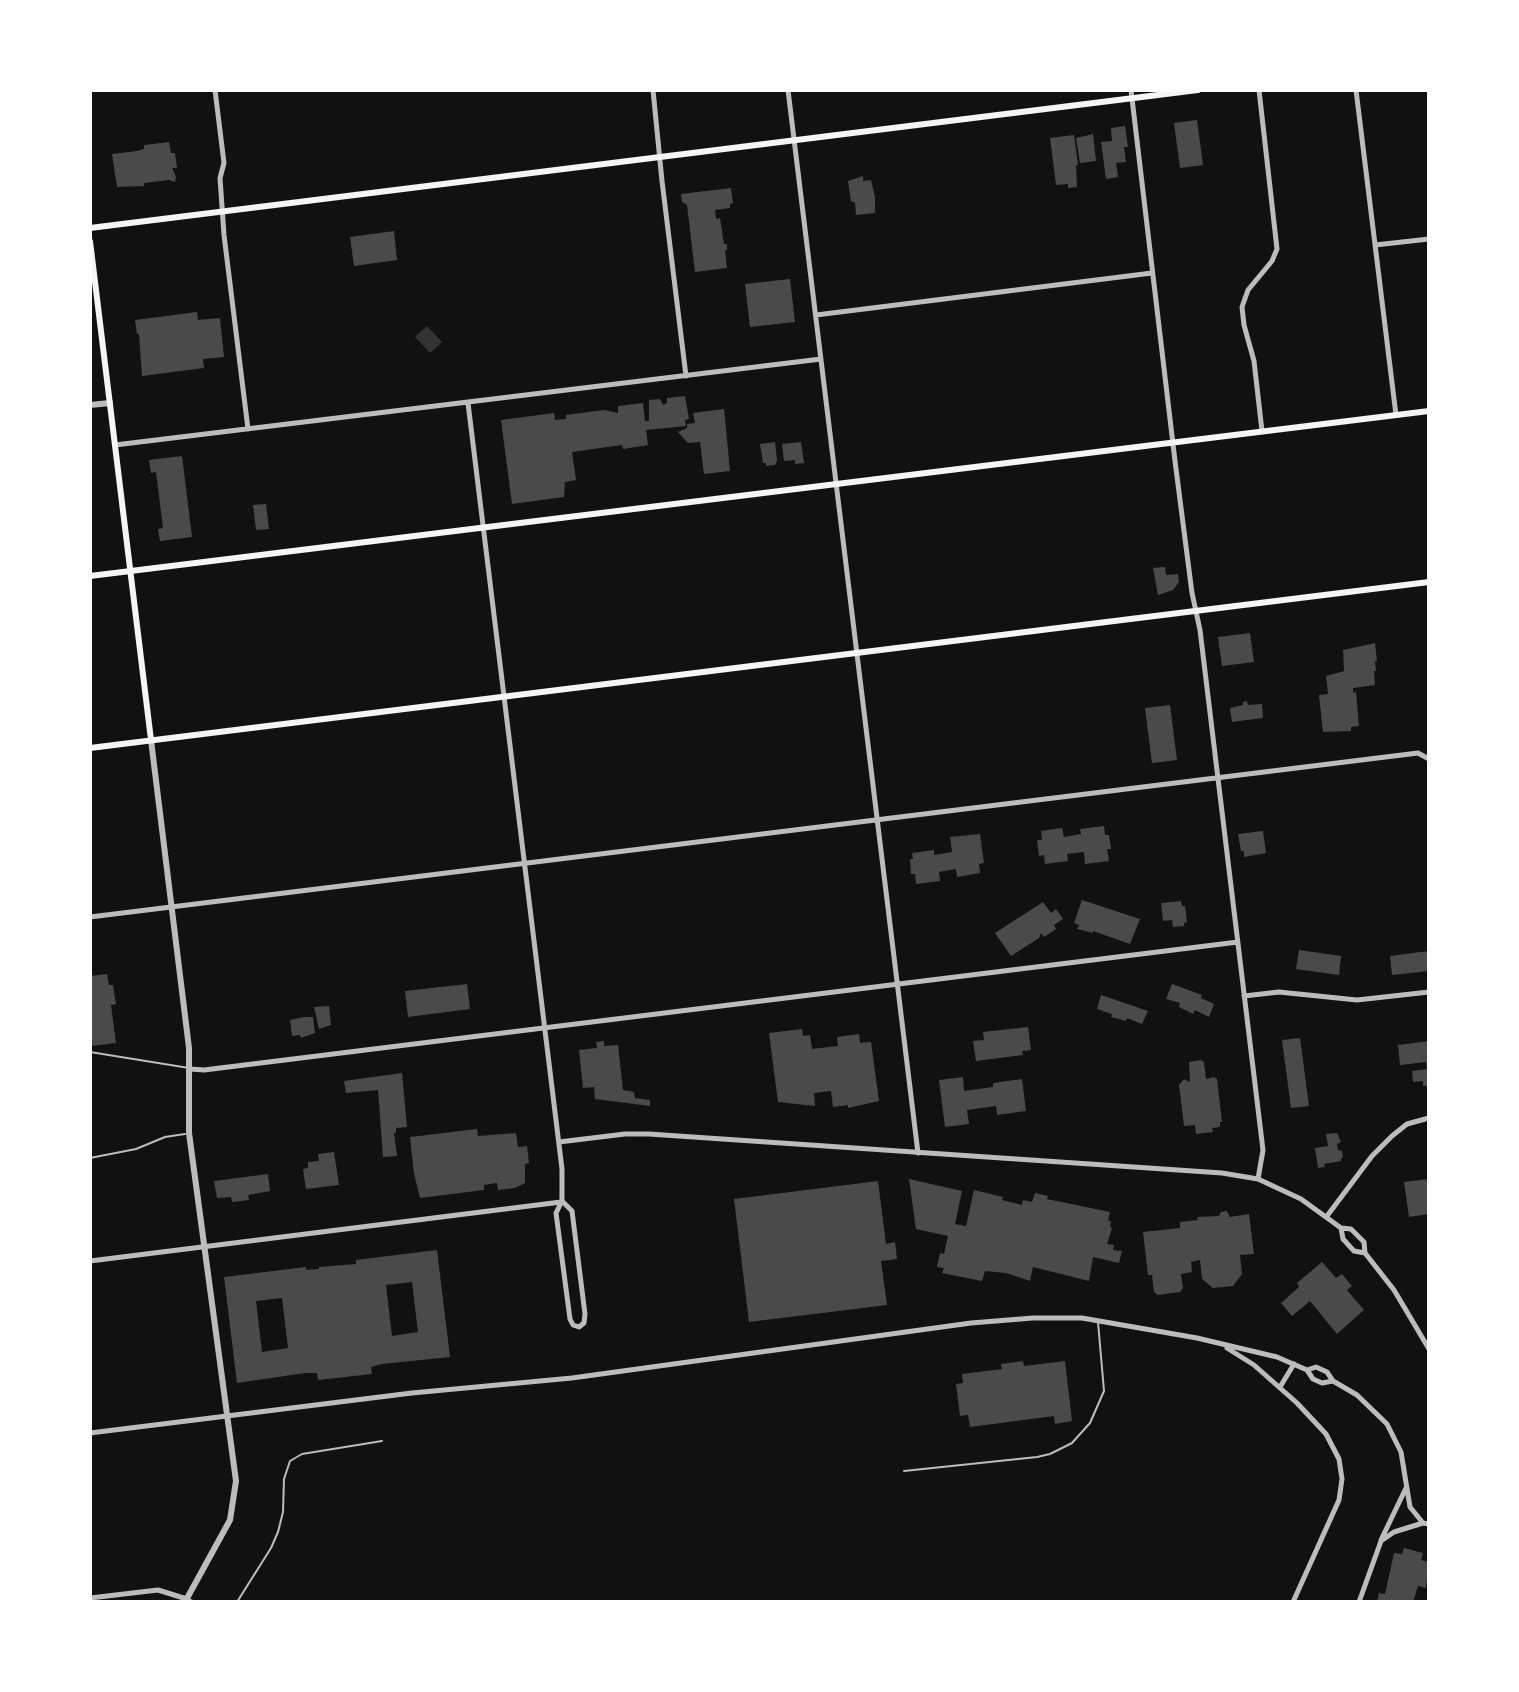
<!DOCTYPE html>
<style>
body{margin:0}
#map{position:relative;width:1519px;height:1692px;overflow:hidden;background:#111;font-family:Commissioner,sans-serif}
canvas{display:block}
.frame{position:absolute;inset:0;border:92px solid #fff;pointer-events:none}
</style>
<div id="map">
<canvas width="1519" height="1692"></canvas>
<div class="frame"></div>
</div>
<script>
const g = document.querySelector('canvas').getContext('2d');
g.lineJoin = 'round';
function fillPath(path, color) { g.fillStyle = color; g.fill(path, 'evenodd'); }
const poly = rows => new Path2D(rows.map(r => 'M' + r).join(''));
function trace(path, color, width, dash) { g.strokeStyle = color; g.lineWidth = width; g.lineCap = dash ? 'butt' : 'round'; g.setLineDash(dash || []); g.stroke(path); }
const water = poly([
 [427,326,442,342,430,353,415,337]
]);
const building = poly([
 [1197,120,1203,165,1180,168,1174,123],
 [1125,126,1128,147,1124,147,1126,162,1116,163,1118,177,1106,179,1101,142,1112,141,1111,128],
 [1093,134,1096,161,1080,163,1076,138],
 [1074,135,1078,165,1076,165,1077,187,1068,188,1068,184,1056,185,1050,138],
 [169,142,171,153,175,153,177,168,172,168,176,177,175,182,169,180,144,183,144,186,117,187,112,154,137,151,144,149,144,145],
 [863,176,863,181,871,180,875,197,875,213,856,215,855,203,851,201,848,181],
 [731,188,733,203,730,204,730,208,715,210,716,219,720,218,724,244,727,244,727,250,725,250,727,268,695,272,687,205,682,202,681,194],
 [394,231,397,260,354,266,350,237],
 [790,279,795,322,750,327,745,284],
 [197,312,198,320,220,318,224,357,203,359,204,368,142,376,139,334,137,334,135,320],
 [685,396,689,419,685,420,686,426,646,430,648,445,623,449,622,445,572,452,576,480,565,482,564,497,512,504,501,420,554,413,555,420,566,419,566,415,604,410,618,413,618,406,643,403,645,421,649,421,649,400,660,399,663,405,667,403,667,398],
 [724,409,730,471,704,474,700,442,688,443,678,432,687,428,687,424,695,423,693,413],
 [775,442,777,461,775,465,766,466,766,463,763,463,760,444],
 [801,442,804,463,795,464,795,460,784,461,782,444],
 [182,456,192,537,160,541,158,529,163,528,156,472,151,473,149,460],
 [266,504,269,529,256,530,253,505],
 [1165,567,1166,575,1178,574,1179,582,1173,590,1158,595,1153,568],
 [1250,633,1254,662,1222,666,1218,637],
 [1375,643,1377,661,1375,661,1376,671,1374,671,1375,685,1353,688,1353,693,1356,692,1359,726,1351,727,1351,731,1323,732,1319,695,1328,694,1326,676,1344,671,1343,650],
 [1247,701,1248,705,1262,704,1263,718,1232,722,1230,708,1243,705,1243,702],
 [1170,705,1177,760,1152,763,1145,708],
 [1104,826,1105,835,1109,835,1111,849,1107,849,1109,861,1085,864,1084,852,1067,854,1068,861,1045,864,1044,855,1039,856,1037,840,1042,840,1041,831,1062,828,1064,837,1081,834,1080,829],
 [1263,831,1266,853,1244,857,1244,851,1241,851,1238,834],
 [980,834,984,863,979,864,980,873,957,877,956,869,939,872,940,881,916,884,915,874,911,874,910,859,913,859,912,853,934,850,934,855,952,852,950,837],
 [1082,900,1140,919,1130,944,1093,931,1093,933,1077,929,1079,925,1074,923],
 [1181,901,1182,906,1185,906,1187,922,1184,923,1184,926,1173,927,1172,920,1163,921,1161,903],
 [1043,902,1051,913,1056,909,1063,919,1054,925,1056,929,1044,937,1041,933,1039,938,1011,956,995,933],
 [1299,950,1341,956,1339,975,1296,969],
 [1429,951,1429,971,1392,975,1390,956],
 [107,974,109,985,113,985,116,1004,111,1005,116,1043,91,1046,90,976],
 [467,984,470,1009,408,1017,405,991],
 [1172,984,1202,995,1201,998,1214,1004,1209,1017,1195,1010,1193,1014,1179,1007,1180,1003,1166,999],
 [1101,995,1148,1011,1142,1024,1127,1018,1126,1021,1111,1017,1112,1014,1097,1009],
 [329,1006,331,1025,319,1029,314,1007],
 [304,1017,313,1017,315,1033,301,1038,300,1035,292,1036,290,1020],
 [1028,1027,1031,1050,1022,1051,1023,1055,976,1061,973,1041,984,1040,983,1032],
 [802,1029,803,1036,810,1035,812,1049,838,1046,837,1037,859,1034,860,1043,871,1042,879,1101,848,1108,848,1105,833,1107,831,1091,814,1093,815,1106,778,1102,769,1033],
 [1300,1038,1309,1106,1291,1108,1282,1040],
 [604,1041,604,1046,618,1045,623,1090,634,1092,635,1098,650,1100,650,1106,595,1099,594,1087,583,1088,579,1050,597,1048,596,1042],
 [1429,1041,1429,1086,1423,1086,1423,1081,1413,1082,1412,1071,1427,1069,1426,1062,1400,1065,1398,1045],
 [1201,1060,1204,1062,1206,1079,1214,1077,1217,1079,1222,1122,1220,1122,1220,1127,1212,1128,1213,1132,1196,1134,1195,1125,1184,1126,1179,1085,1184,1079,1190,1082,1189,1062],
 [402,1073,407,1127,396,1128,396,1133,394,1133,397,1156,383,1157,378,1090,346,1093,344,1081],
 [963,1077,964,1091,993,1087,993,1083,1022,1079,1026,1111,997,1115,996,1106,967,1110,969,1124,945,1127,939,1080],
 [477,1129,478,1136,516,1133,518,1147,527,1146,529,1163,525,1164,525,1183,515,1188,498,1190,497,1183,484,1185,484,1190,420,1198,414,1174,410,1137],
 [1337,1133,1341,1142,1337,1144,1338,1150,1342,1151,1343,1158,1341,1158,1341,1161,1324,1164,1325,1167,1318,1168,1315,1148,1328,1146,1326,1134],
 [334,1152,339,1185,306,1189,303,1169,308,1168,308,1162,319,1161,318,1154],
 [268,1174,270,1191,248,1195,249,1200,232,1202,231,1197,217,1198,214,1181],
 [909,1179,962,1191,955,1224,966,1226,974,1190,1003,1197,1002,1200,1022,1205,1023,1200,1032,1202,1035,1193,1048,1196,1047,1199,1110,1212,1108,1221,1111,1221,1110,1227,1112,1228,1107,1244,1114,1245,1113,1250,1122,1251,1119,1263,1093,1257,1089,1281,1033,1267,1030,1281,1006,1273,985,1271,982,1281,942,1273,944,1268,937,1267,940,1253,944,1254,948,1236,916,1229],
 [1429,1179,1429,1214,1409,1217,1404,1182],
 [878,1181,886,1244,895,1242,897,1259,881,1261,887,1305,749,1322,734,1199],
 [1227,1211,1230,1217,1249,1214,1254,1254,1240,1255,1242,1274,1233,1286,1213,1288,1202,1279,1200,1260,1191,1262,1192,1272,1181,1274,1183,1288,1180,1292,1158,1295,1154,1292,1152,1275,1148,1275,1143,1232,1180,1228,1180,1222,1198,1220,1197,1217,1219,1216,1221,1212],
 [437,1250,450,1357,382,1364,371,1367,372,1374,318,1380,317,1373,305,1373,237,1383,224,1277,306,1267,306,1270,319,1269,319,1267,356,1264,356,1260],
 [412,1282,418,1332,392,1336,386,1285],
 [282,1298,288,1348,262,1352,256,1301],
 [1322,1262,1336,1278,1342,1274,1352,1286,1347,1290,1364,1310,1337,1334,1310,1301,1292,1316,1281,1303,1299,1287,1297,1283],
 [1023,1361,1024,1366,1065,1361,1072,1421,1055,1424,1054,1416,970,1427,968,1415,960,1416,956,1384,963,1383,962,1374,1002,1369,1001,1364],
 [1404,1548,1423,1553,1421,1560,1429,1562,1426,1588,1418,1586,1413,1602,1377,1602,1379,1593,1385,1594,1394,1553,1402,1554]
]);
const service = poly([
 [90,1052,189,1068],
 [90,1158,136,1149,165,1137,185,1134],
 [904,1471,1037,1457,1050,1454,1072,1443,1090,1423,1104,1391,1098,1322],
 [188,1599,195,1602],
 [237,1602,271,1548,278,1532,283,1512,284,1479,290,1461,302,1454,382,1441]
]);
const minor = poly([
 [215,90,224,163,220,178,224,235,248,429],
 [653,90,662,181,686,376],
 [788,90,918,1153],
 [1131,90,1175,461,1192,593,1200,630,1263,1150,1258,1179],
 [1259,90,1277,249,1272,261,1248,290,1242,307,1244,325,1254,361,1262,431],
 [1356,90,1396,415],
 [1375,245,1429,239],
 [816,315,1152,273],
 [468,403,562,1169,562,1201,556,1213,570,1319,573,1325,579,1327,584,1323,585,1314,572,1211,562,1201],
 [115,445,821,359],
 [90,917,1418,753,1429,759],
 [1244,996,1279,992,1357,1000,1429,992],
 [190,1069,204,1070,1238,942],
 [559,1142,625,1134,649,1134,1222,1173,1258,1179,1301,1199,1341,1228,1351,1229,1364,1242,1365,1253],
 [1327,1216,1372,1156,1392,1136,1407,1124,1429,1118],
 [1341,1228,1343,1239,1354,1251,1365,1253,1394,1290,1429,1349],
 [90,1261,561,1202],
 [1227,1348,1254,1365,1297,1403,1326,1434,1339,1459,1342,1479,1339,1500,1293,1602],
 [1307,1370,1316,1367,1327,1372,1333,1381,1357,1395,1387,1424,1401,1452,1410,1507,1423,1523,1429,1524],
 [1280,1387,1294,1364],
 [90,1433,412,1393,572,1378,971,1323,1033,1318,1082,1318,1197,1338,1277,1357,1307,1370,1313,1379,1322,1383,1333,1381],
 [1381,1540,1406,1488],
 [90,1598,158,1590,187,1599],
 [1359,1602,1381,1541,1394,1532,1423,1523]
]);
const tertiary = poly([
 [90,405,110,403],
 [151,740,189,1048,189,1133,236,1481,230,1520,185,1602]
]);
const secondary = poly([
 [90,228,1198,90],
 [90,241,151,740],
 [90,576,1429,411],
 [90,748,1429,582]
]);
fillPath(water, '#333');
fillPath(building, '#4a4a4a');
trace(service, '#bcbcbc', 2);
trace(minor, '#bcbcbc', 5);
trace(tertiary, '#bcbcbc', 6);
trace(secondary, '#f5f5f5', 6);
</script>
